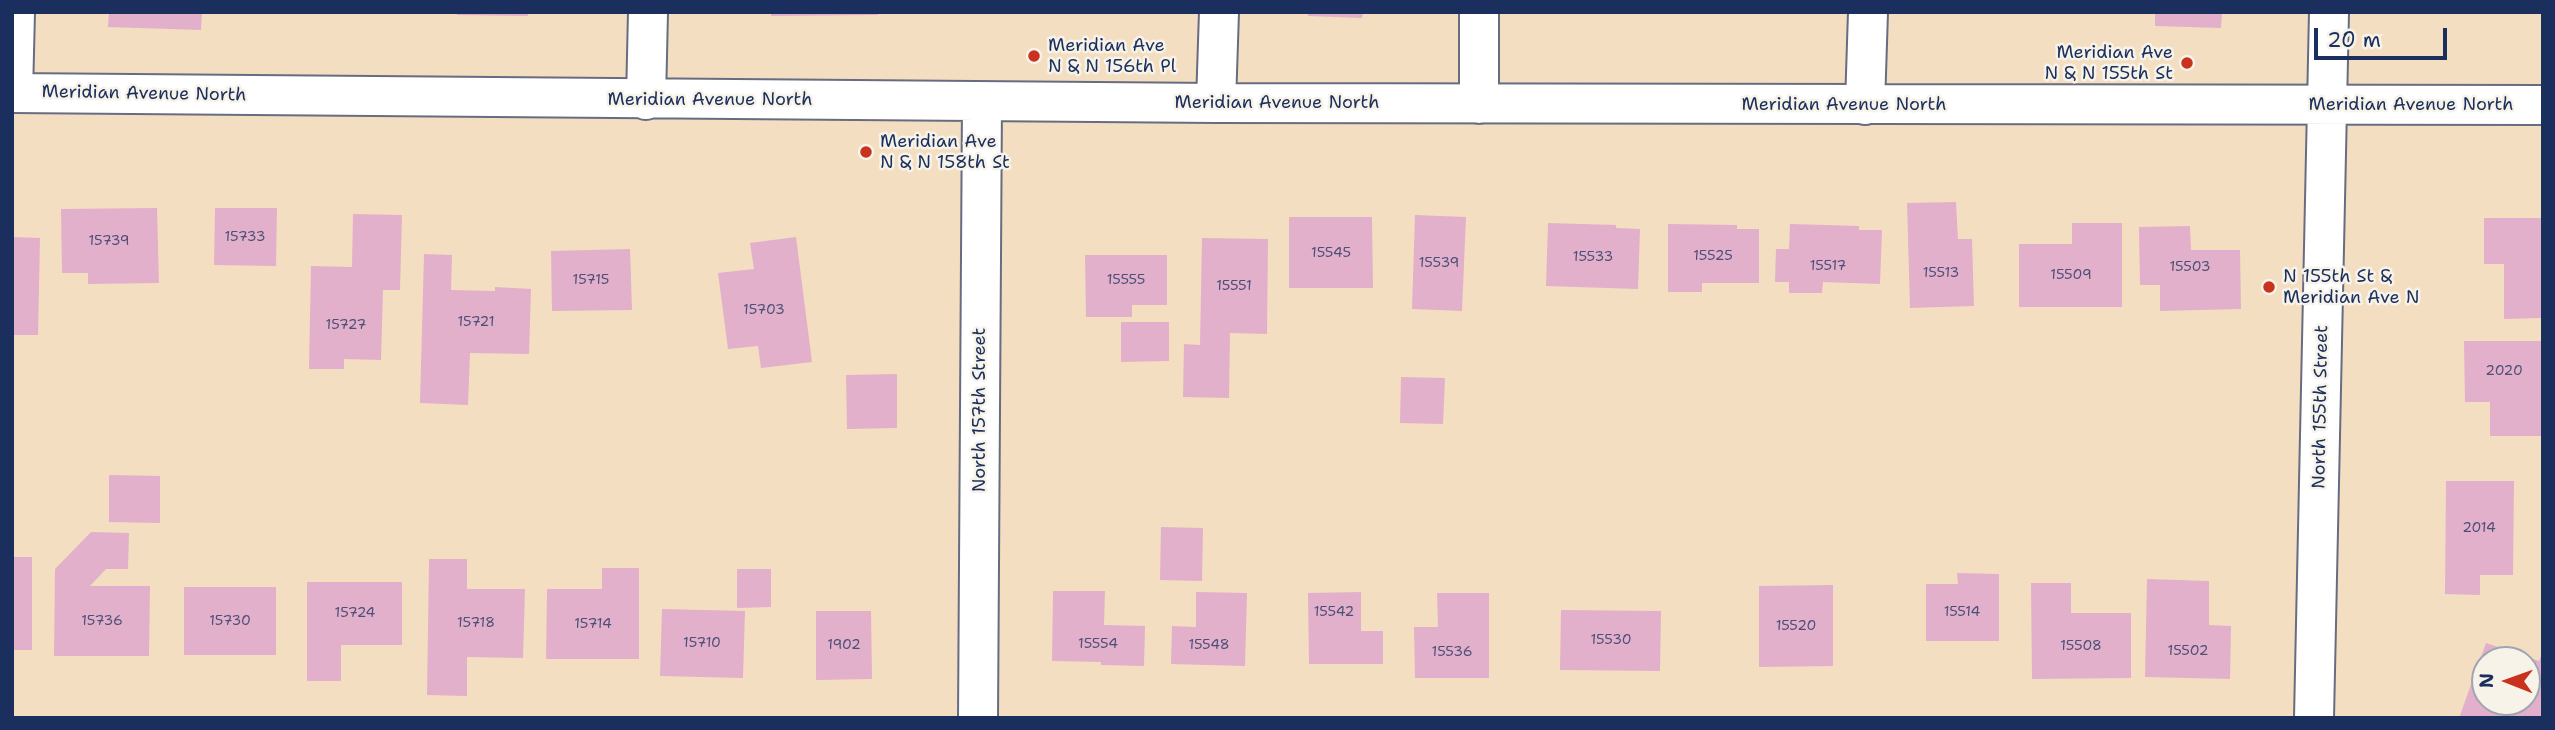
<!DOCTYPE html>
<style>
body{margin:0}
#map{position:relative;width:2555px;height:730px;overflow:hidden;background:#f4dec1;font-family:"Shantell Sans",sans-serif}
canvas{display:block}
.frame{position:absolute;inset:0;border:14px solid #1b2f5e;pointer-events:none}
.north{position:absolute;left:2471px;top:646px;width:70px;height:70px;box-sizing:border-box;background:#f7f3e8;border:2px solid #9fa5b1;border-radius:50%;rotate:271deg;font-size:19px;font-weight:700;line-height:28px;text-align:center;color:#1b2f5e}
.north::after{content:'';display:block;margin:auto;width:24px;height:32px;background:#c8321e;clip-path:polygon(50% 0,100% 100%,50% 72%,0 100%)}
.scale{position:absolute;left:2314px;top:28px;width:133px;height:32px;box-sizing:border-box;border:4px solid #1b2f5e;border-top:0;padding-left:9px;font-size:21px;line-height:24px;white-space:nowrap;color:#1b2f5e;-webkit-text-stroke:5px #f7f3e8;paint-order:stroke}
</style>
<div id="map">
<canvas width="2555" height="730"></canvas>
<div class="frame"></div>
<div class="north">N</div>
<div class="scale">20 m</div>
</div>
<script>
const g = document.querySelector('canvas').getContext('2d');
g.lineJoin = 'round';
function fillPath(path, color) { g.fillStyle = color; g.fill(path, 'evenodd'); }
const poly = rows => new Path2D(rows.map(r => 'M' + r).join(''));
function trace(path, color, width, dash) { g.strokeStyle = color; g.lineWidth = width; g.lineCap = dash ? 'butt' : 'round'; g.setLineDash(dash || []); g.stroke(path); }
function write(font, color, halo, rows, align = 'center') {
  g.font = font + ' "Shantell Sans",sans-serif'; g.lineWidth = 5; g.setLineDash([]); g.textBaseline = 'middle'; g.strokeStyle = halo; g.fillStyle = color; for (const [text, x, y, turn = 0] of rows) {
    g.save(); g.translate(x, y); g.rotate((+turn || 0) * Math.PI / 180); g.textAlign = isNaN(turn) ? turn : align; if (halo) g.strokeText(text, 0, 0); g.fillText(text, 0, 0); g.restore();
  }
}
const building = poly([
 [109,12,202,12,201,30,108,27],
 [457,12,528,12,528,16,457,15],
 [771,12,878,12,878,15,771,16],
 [1308,12,1363,12,1362,18,1308,16],
 [2155,12,2222,12,2221,28,2155,26],
 [1956,202,1958,239,1972,239,1974,306,1910,308,1907,203],
 [157,208,159,283,88,284,88,273,62,273,61,209],
 [215,208,277,208,276,266,214,265],
 [353,214,402,215,400,290,383,290,381,360,344,359,344,369,309,369,311,266,352,267],
 [1415,215,1466,217,1462,311,1412,309],
 [1289,217,1372,217,1373,288,1289,288],
 [2484,218,2543,218,2543,318,2504,319,2504,264,2484,264],
 [1548,223,1616,225,1616,228,1640,229,1638,289,1546,286],
 [2072,223,2122,223,2122,307,2019,307,2019,244,2072,244],
 [1668,224,1737,225,1737,229,1759,229,1759,283,1702,283,1702,292,1668,292],
 [1790,224,1859,226,1859,230,1882,230,1880,284,1823,282,1822,293,1789,293,1789,282,1775,282,1776,249,1789,249],
 [2190,226,2191,250,2240,250,2241,309,2160,311,2160,285,2140,285,2139,227],
 [12,237,40,238,38,335,12,335],
 [796,237,812,362,761,368,758,346,728,349,718,273,754,269,750,243],
 [1202,238,1268,239,1267,334,1230,333,1229,398,1183,397,1184,344,1200,345],
 [630,249,632,310,552,311,551,251],
 [424,254,452,255,451,290,495,291,495,287,531,289,529,354,470,353,468,405,420,403],
 [1085,255,1167,255,1167,305,1132,305,1132,317,1086,317],
 [1121,322,1169,322,1169,361,1121,362],
 [2464,341,2543,341,2543,436,2490,436,2490,402,2465,402],
 [897,374,897,428,847,429,846,375],
 [1401,377,1445,378,1443,424,1400,423],
 [109,475,160,476,160,523,109,522],
 [2446,481,2514,481,2513,575,2480,575,2480,595,2445,594],
 [1161,527,1203,528,1202,581,1160,580],
 [91,532,129,533,128,569,106,569,90,586,150,586,149,656,54,656,55,569],
 [12,557,32,557,32,650,12,650],
 [429,559,467,559,467,589,525,589,523,658,467,657,467,696,427,695],
 [602,568,639,568,639,659,546,659,547,589,602,589],
 [737,569,771,569,771,607,737,608],
 [1957,573,1999,574,1999,641,1926,641,1926,584,1958,584],
 [2147,579,2209,581,2209,625,2231,626,2230,679,2145,677],
 [307,582,402,582,402,645,341,645,341,681,307,681],
 [2031,583,2071,583,2071,613,2131,613,2131,678,2032,679],
 [1833,585,1833,666,1759,667,1759,586],
 [184,587,276,587,276,655,184,655],
 [1053,591,1105,591,1104,625,1145,626,1144,666,1101,665,1101,662,1052,661],
 [1196,592,1247,593,1245,666,1171,664,1172,626,1196,627],
 [1361,592,1361,631,1383,631,1383,664,1309,664,1308,593],
 [1437,593,1489,593,1489,678,1415,678,1414,627,1438,627],
 [662,609,745,611,743,678,660,676],
 [1561,610,1661,611,1660,671,1560,670],
 [816,611,871,611,872,679,816,680],
 [2486,643,2539,661,2543,651,2543,718,2459,718],
 [2485,660,2527,660,2527,702,2485,702]
]);
const minor = poly([
 [1479,12,1479,104],
 [12,93,1216,103,2543,105],
 [13,93,15,12],
 [646,100,648,12],
 [1216,103,1219,12],
 [1865,105,1868,12],
 [978,718,982,102],
 [2314,718,2329,12]
]);
const markers = [
 [1034,56,7,"#c8321e"],
 [2187,63,7,"#c8321e"],
 [866,152,7,"#c8321e"],
 [2269,287,7,"#c8321e"]
];
const numberNames = [
 ["15733",245,237],
 ["15739",109,241],
 ["15545",1331,253],
 ["15525",1713,256],
 ["15533",1593,257],
 ["15539",1439,263],
 ["15517",1828,266],
 ["15503",2190,267],
 ["15513",1941,273],
 ["15509",2071,275],
 ["15715",591,280],
 ["15555",1126,280],
 ["15551",1234,286],
 ["15703",764,310],
 ["15721",476,322],
 ["15727",346,325],
 ["2020",2504,371],
 ["2014",2479,528],
 ["15542",1334,612],
 ["15514",1962,612],
 ["15724",355,613],
 ["15736",102,621],
 ["15730",230,621],
 ["15718",476,623],
 ["15714",593,624],
 ["15520",1796,626],
 ["15530",1611,640],
 ["15710",702,643],
 ["15554",1098,644],
 ["1902",844,645],
 ["15548",1209,645],
 ["15508",2081,646],
 ["15502",2188,651],
 ["15536",1452,652]
];
const poiNames = [
 ["Meridian Ave",1048,46],
 ["N & N 156th Pl",1048,67],
 ["Meridian Ave",2173,53,"right"],
 ["N & N 155th St",2173,74,"right"],
 ["Meridian Ave",880,142],
 ["N & N 158th St",880,163],
 ["N 155th St &",2283,277],
 ["Meridian Ave N",2283,298]
];
const streetNames = [
 ["Meridian Avenue North",144,94,1],
 ["Meridian Avenue North",710,100],
 ["Meridian Avenue North",1277,103],
 ["Meridian Avenue North",1844,105],
 ["Meridian Avenue North",2411,105],
 ["North 155th Street",2321,407,-89],
 ["North 157th Street",980,410,-90]
];
fillPath(building, '#e2b0ca');
trace(minor, '#676c81', 42);
trace(minor, '#fff', 38);
for (const [x, y, r, color] of markers) { const dot = new Path2D(); dot.arc(x, y, r, 0, 2 * Math.PI); g.fillStyle = color; g.fill(dot); trace(dot, '#f7f3e8', 2.5); }
write('14px', '#4d4f79', null, numberNames);
write('18px', '#1b2f5e', '#f7f3e8', poiNames, 'left');
write('18px', '#1b2f5e', '#f7f3e8', streetNames);
</script>
